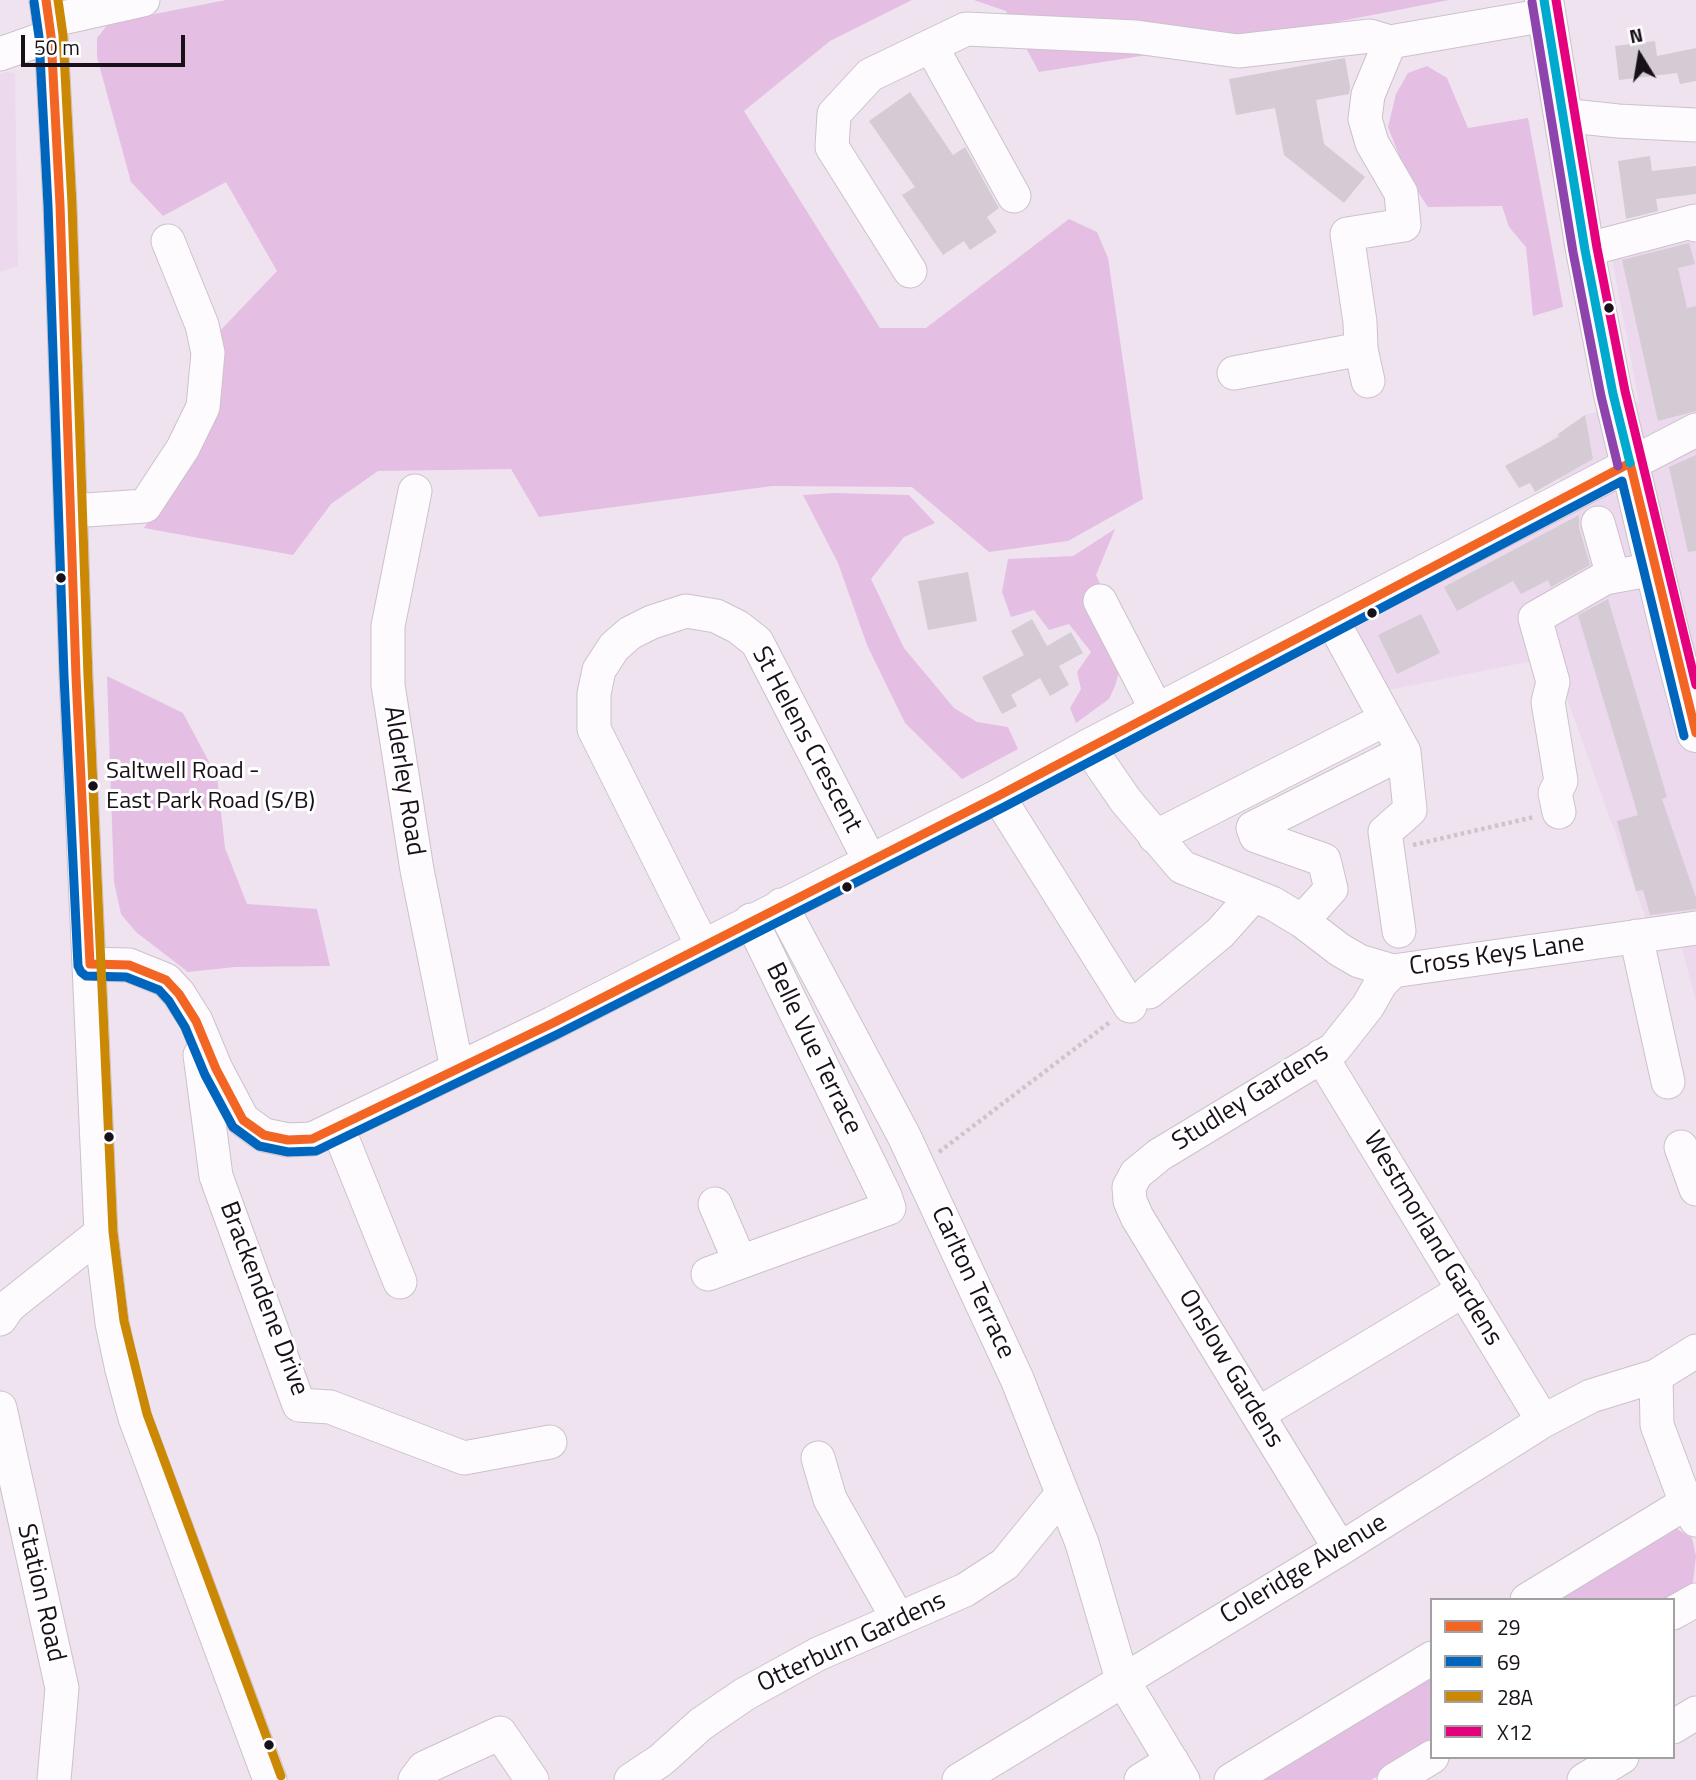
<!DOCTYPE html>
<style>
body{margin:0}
#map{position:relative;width:1696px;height:1780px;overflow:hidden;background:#efe3ef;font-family:"Titillium Web",sans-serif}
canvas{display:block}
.legend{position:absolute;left:1430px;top:1598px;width:245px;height:161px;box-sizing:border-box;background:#fff;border:2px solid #a3a0a3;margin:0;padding:9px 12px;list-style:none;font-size:21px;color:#191119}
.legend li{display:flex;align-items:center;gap:14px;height:35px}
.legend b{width:35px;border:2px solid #a3a0a3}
.north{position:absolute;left:1605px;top:21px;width:70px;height:70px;-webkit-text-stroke:5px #fff;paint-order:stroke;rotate:349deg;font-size:19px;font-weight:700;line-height:28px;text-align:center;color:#191119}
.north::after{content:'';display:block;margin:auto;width:24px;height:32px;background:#191119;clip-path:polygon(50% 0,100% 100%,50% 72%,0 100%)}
.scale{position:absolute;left:21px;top:35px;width:164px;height:32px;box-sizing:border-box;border:4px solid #191119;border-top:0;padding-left:9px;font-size:21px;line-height:24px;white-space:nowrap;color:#191119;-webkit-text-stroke:5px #fff;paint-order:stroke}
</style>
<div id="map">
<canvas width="1696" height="1780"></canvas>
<ul class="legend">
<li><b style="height:9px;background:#f26522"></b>29</li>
<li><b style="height:9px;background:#0065bd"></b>69</li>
<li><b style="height:9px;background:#cb8805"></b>28A</li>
<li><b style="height:9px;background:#e5007d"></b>X12</li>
</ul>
<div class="north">N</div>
<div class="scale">50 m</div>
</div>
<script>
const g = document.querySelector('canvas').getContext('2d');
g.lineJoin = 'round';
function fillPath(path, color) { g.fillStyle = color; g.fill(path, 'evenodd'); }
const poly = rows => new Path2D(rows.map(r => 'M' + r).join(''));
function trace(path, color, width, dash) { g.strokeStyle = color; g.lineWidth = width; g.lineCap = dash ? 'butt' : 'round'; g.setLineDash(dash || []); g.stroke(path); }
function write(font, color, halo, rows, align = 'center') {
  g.font = font + ' "Titillium Web",sans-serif'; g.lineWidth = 6; g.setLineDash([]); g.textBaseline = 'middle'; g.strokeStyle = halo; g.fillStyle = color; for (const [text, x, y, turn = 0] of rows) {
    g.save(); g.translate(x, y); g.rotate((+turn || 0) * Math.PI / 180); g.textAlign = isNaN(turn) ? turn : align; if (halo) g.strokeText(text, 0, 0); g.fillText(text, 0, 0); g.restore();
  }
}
const built = poly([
 [5,72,15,73,18,266,0,272,0,74],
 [1691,227,1696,249,1696,1002,1676,925,1649,927,1552,657,1384,691,1351,630,1576,510,1542,446,1585,415,1639,402,1610,249]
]);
const green = poly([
 [226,0,912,0,830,41,744,111,880,328,926,328,1069,219,1097,232,1108,258,1143,499,1068,541,989,552,912,487,772,486,539,517,511,469,378,471,331,504,293,555,144,528,184,467,217,334,277,271,226,182,163,216,131,182,97,57,97,38,109,23],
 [974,0,1449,0,1249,39,1039,72,1006,11],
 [1427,66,1447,78,1468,128,1528,118,1563,307,1533,316,1526,247,1509,227,1502,206,1428,207,1407,175,1388,127,1396,94,1408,73],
 [834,493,909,495,935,523,904,537,871,579,904,648,954,708,977,722,1008,727,1018,749,962,779,905,723,867,645,838,563,803,495],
 [1115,529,1096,575,1127,644,1115,686,1109,699,1076,723,1070,708,1081,689,1077,672,1091,652,1069,624,1049,630,1034,610,1011,617,1002,592,1008,559,1073,556],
 [107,676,183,713,217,777,225,848,247,904,317,909,330,966,235,967,188,972,136,932,121,914,114,882],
 [1672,1526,1692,1538,1696,1556,1692,1590,1673,1600,1550,1600],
 [1432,1671,1432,1744,1371,1780,1252,1780]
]);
const building = poly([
 [1655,41,1657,56,1696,48,1696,81,1680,84,1677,73,1619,80,1615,46],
 [1345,58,1350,87,1349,94,1316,100,1324,144,1365,177,1344,203,1284,155,1275,108,1236,115,1229,79],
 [910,92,953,155,965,147,999,208,987,217,997,232,970,250,964,241,943,255,902,195,915,187,869,121],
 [1650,156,1652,171,1696,166,1696,194,1656,199,1658,211,1626,219,1618,161],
 [1689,243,1695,264,1678,268,1687,308,1696,306,1696,411,1658,421,1622,260],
 [1585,415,1593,459,1535,492,1530,483,1519,488,1505,466,1559,437,1558,434],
 [1696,455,1696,551,1688,552,1669,467],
 [1579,515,1579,528,1590,565,1551,587,1548,580,1521,594,1513,581,1457,611,1444,587],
 [968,572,977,621,928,630,918,581],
 [1608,599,1667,797,1662,799,1696,898,1696,909,1650,915,1643,890,1636,891,1617,821,1638,815,1578,615],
 [1421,614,1440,653,1397,674,1378,635],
 [1032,619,1047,646,1071,632,1083,653,1059,666,1069,685,1050,696,1040,678,1011,695,1017,706,1002,714,982,677,1024,655,1011,631]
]);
const path = poly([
 [1413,845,1534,817],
 [939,1152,1110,1022]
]);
const minor = poly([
 [46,0,51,36,60,205,76,676,101,1233,112,1323,122,1370,135,1418,270,1780],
 [49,21,143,0],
 [931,46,1014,196],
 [0,54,51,36],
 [1562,115,1618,121,1696,125],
 [1585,250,1695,221,1696,225],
 [910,271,832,147,834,114,870,75,966,29,1136,37,1238,51,1370,36,1390,42],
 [1234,373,1361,349],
 [1368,381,1361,349,1360,322,1347,234,1404,225,1401,193,1372,143,1365,119,1368,95,1390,42,1546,15],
 [415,491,388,626,388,685,417,870,457,1069],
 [71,511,145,506,183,448,203,407,208,353,202,325,168,241],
 [1598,523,1613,576],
 [1100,601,1157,711],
 [1332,620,1404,752,1410,810,1385,832,1399,931],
 [1088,746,1126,801,1182,867,1272,903,1302,921,1340,950,1359,961,1393,971,1696,928],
 [998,796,1130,1006],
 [1559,812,1555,793,1561,781,1548,702,1553,682,1535,618,1605,578,1654,569],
 [1155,837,1386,719],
 [781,905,904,1136,1017,1379,1082,1543,1122,1679,1183,1780],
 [1302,921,1331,889,1324,860,1256,836,1253,828,1404,752],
 [1636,936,1668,1082],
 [702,945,594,729,594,694,599,670,614,647,630,633,652,622,686,611,716,616,738,627,757,642,870,861],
 [90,964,129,965,166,980,179,994,196,1021,216,1069,243,1120,264,1135,288,1140,312,1139,553,1023,998,796,1088,746,1696,430],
 [1149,992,1220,933,1253,896],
 [200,1055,216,1176,299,1405,330,1407,464,1458,550,1442],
 [1321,1056,1543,1421],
 [338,1128,400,1282],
 [1681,1147,1696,1189],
 [715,1204,740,1262],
 [708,1274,889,1208,885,1196,751,920],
 [0,1319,9,1306,101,1233],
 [1696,1351,1656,1376,1657,1425,1686,1503,1696,1520],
 [0,1408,62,1688,54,1780],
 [1258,1414,1464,1290],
 [818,1458,830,1499,898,1619],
 [1340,1549,1137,1217,1130,1201,1129,1187,1136,1174,1159,1155,1334,1049,1368,1006,1381,983,1393,971],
 [1527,1600,1686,1503],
 [1673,1613,1696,1600],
 [1673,1727,1696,1713],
 [415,1780,424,1768,500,1733,532,1780],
 [631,1780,661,1760,701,1724,745,1694,818,1654,965,1590,1005,1564,1062,1494],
 [959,1780,1340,1549,1543,1421,1591,1396,1656,1376],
 [1141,1780,1172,1761],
 [1231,1780,1432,1658],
 [1394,1780,1432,1757],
 [1584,1780,1622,1757]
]);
const major = poly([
 [1544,0,1585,250,1613,394,1672,642,1696,733]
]);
const bus1 = poly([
 [46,0,51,36,60,205,76,676,90,964,129,965,166,980,179,994,196,1021,216,1069,243,1120,264,1135,288,1140,312,1139,553,1023,998,796,1630,463,1696,733]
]);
const bus2 = poly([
 [34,2,39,37,48,206,64,676,78,966,81,972,86,976,126,977,159,990,169,1001,185,1027,205,1075,233,1127,259,1146,288,1152,316,1151,558,1034,1004,807,1622,481,1684,736]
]);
const bus3 = poly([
 [58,0,63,35,72,204,88,676,113,1232,124,1321,147,1414,281,1776]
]);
const bus4 = poly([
 [1556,0,1597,248,1625,391,1696,685]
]);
const bus5 = poly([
 [1544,0,1585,250,1613,394,1630,463]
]);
const bus6 = poly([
 [1532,2,1573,252,1601,396,1618,466]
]);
const markers = [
 [1609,308,6,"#191119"],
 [61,578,6,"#191119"],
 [1372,613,6,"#191119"],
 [93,786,6,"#191119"],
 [847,887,6,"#191119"],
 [109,1137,6,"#191119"],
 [269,1745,6,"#191119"]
];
const busNames = [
 ["Saltwell Road -",106,772],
 ["East Park Road (S/B)",106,802]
];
const streetNames = [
 ["St Helens Crescent",806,740,62],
 ["Alderley Road",403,781,81],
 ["Cross Keys Lane",1497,956,-8],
 ["Belle Vue Terrace",813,1049,64],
 ["Studley Gardens",1251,1098,-32],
 ["Westmorland Gardens",1432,1239,59],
 ["Carlton Terrace",972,1283,65],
 ["Brackendene Drive",263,1299,69],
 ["Onslow Gardens",1230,1369,59],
 ["Coleridge Avenue",1304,1570,-31],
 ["Station Road",40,1593,77],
 ["Otterburn Gardens",852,1643,-25]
];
fillPath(built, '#edd9ed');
fillPath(green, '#e4bee3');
fillPath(building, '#d4cbd4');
trace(minor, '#cbc2cb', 35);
trace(major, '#cbc2cb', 40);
trace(path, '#ccc6cc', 4.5, [3.5, 3.5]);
trace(minor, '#fdfbfd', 33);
trace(major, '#fdfbfd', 38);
trace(bus1, '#f26522', 9);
trace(bus2, '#0065bd', 9);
trace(bus3, '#cb8805', 9);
trace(bus4, '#e5007d', 9);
trace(bus5, '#00a9ce', 9);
trace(bus6, '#8e44ad', 9);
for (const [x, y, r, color] of markers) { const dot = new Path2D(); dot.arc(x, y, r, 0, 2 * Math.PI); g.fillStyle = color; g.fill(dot); trace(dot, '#fff', 2.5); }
write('24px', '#191119', '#fff', busNames, 'left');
write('26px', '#191119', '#fff', streetNames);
</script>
